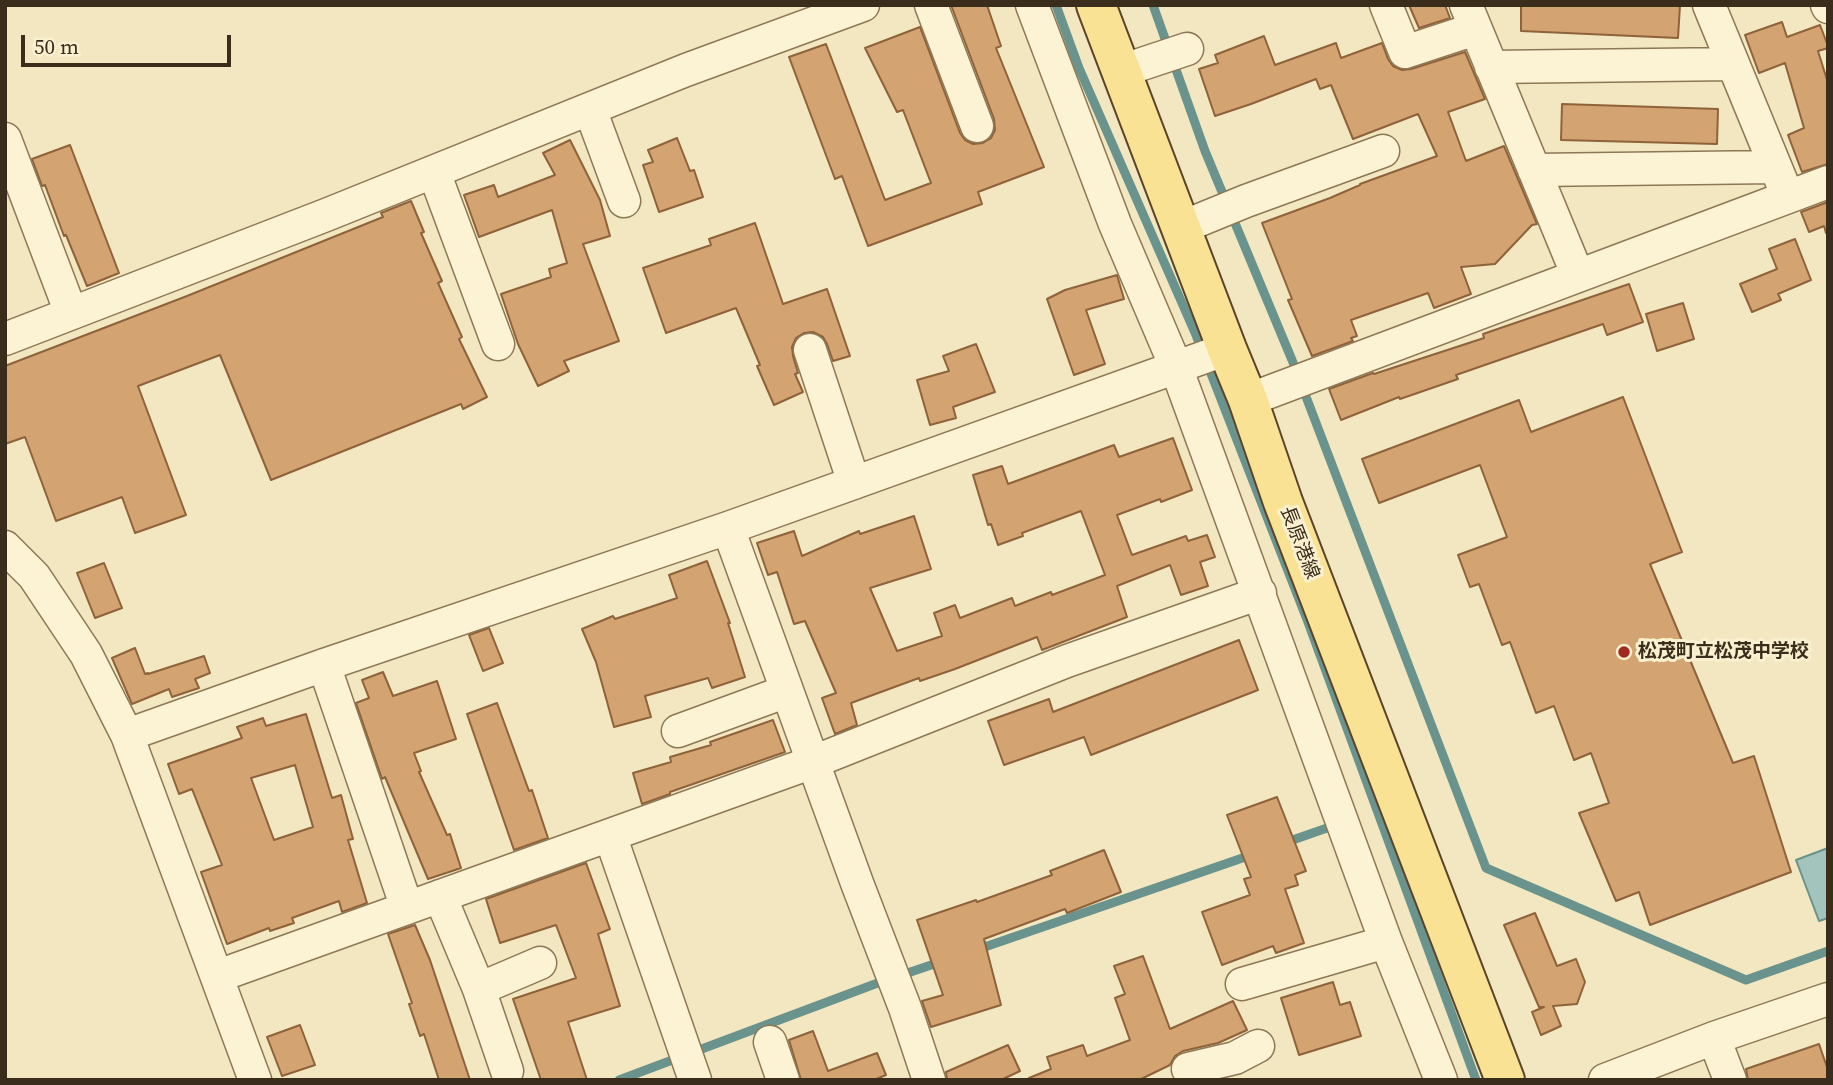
<!DOCTYPE html>
<meta charset="utf-8">
<style>
body{margin:0}
#map{position:relative;width:1833px;height:1085px;overflow:hidden;background:#f2e7c0;font-family:"Source Serif 4",serif}
canvas{display:block}
.frame{position:absolute;inset:0;border:7px solid #3b2d1c;pointer-events:none}
.scale{position:absolute;left:21px;top:35px;width:210px;height:32px;box-sizing:border-box;border:4px solid #3b2d1c;border-top:0;padding-left:9px;font-size:21px;line-height:24px;white-space:nowrap;color:#3b2d1c;-webkit-text-stroke:5px #f9f0d0;paint-order:stroke}
</style>
<div id="map">
<canvas width="1833" height="1085"></canvas>
<div class="frame"></div>
<div class="scale">50 m</div>
</div>
<script>
const g = document.querySelector('canvas').getContext('2d');
g.lineJoin = 'round';
function fillPath(path, color) { g.fillStyle = color; g.fill(path, 'evenodd'); }
const poly = rows => new Path2D(rows.map(r => 'M' + r).join(''));
function trace(path, color, width, dash) { g.strokeStyle = color; g.lineWidth = width; g.lineCap = dash ? 'butt' : 'round'; g.setLineDash(dash || []); g.stroke(path); }
function write(font, color, halo, rows, align = 'center') {
  g.font = font + ' "Source Serif 4","Noto Sans JP",serif'; g.lineWidth = 6; g.setLineDash([]); g.textBaseline = 'middle'; g.strokeStyle = halo; g.fillStyle = color; for (const [text, x, y, turn = 0] of rows) {
    g.save(); g.translate(x, y); g.rotate((+turn || 0) * Math.PI / 180); g.textAlign = isNaN(turn) ? turn : align; if (halo) g.strokeText(text, 0, 0); g.fillText(text, 0, 0); g.restore();
  }
}
const water = poly([
 [1828,848,1828,918,1819,921,1796,860,1828,848]
]);
const stream = poly([
 [1056,5,1079,68,1196,335,1308,622,1476,1080],
 [1153,5,1205,151,1292,360,1486,868,1746,980,1828,951],
 [1284,843,1327,828],
 [976,950,1254,854],
 [619,1080,875,984,943,961]
]);
const building = poly([
 [951,5,987,5,1001,46,996,48,1044,167,978,192,982,204,868,246,842,176,835,179,789,57,826,44,885,200,931,183,903,110,897,112,865,48,920,27,960,133,965,140,973,144,983,143,991,138,995,130,994,119,951,5],
 [1409,5,1445,5,1450,18,1419,28,1409,5],
 [1521,5,1680,5,1678,38,1521,31,1521,5],
 [1782,22,1787,37,1820,25,1828,46,1828,48,1818,51,1828,83,1828,164,1802,172,1788,135,1804,128,1785,63,1759,73,1745,35,1782,22],
 [1264,36,1275,65,1336,43,1341,58,1382,43,1388,59,1393,66,1402,70,1411,69,1465,52,1485,99,1448,112,1466,161,1504,146,1537,224,1532,225,1495,264,1461,267,1471,294,1434,308,1428,293,1351,320,1357,336,1351,338,1353,341,1312,356,1288,300,1292,299,1262,223,1330,198,1360,185,1360,184,1437,156,1418,114,1353,139,1331,85,1320,89,1316,79,1251,104,1215,116,1199,69,1218,63,1215,55,1264,36],
 [1562,104,1718,109,1717,144,1561,140,1562,104],
 [677,138,690,171,694,170,703,197,659,212,643,165,653,162,648,150,677,138],
 [570,140,600,200,610,236,583,244,619,341,564,361,569,371,538,386,518,344,501,294,551,277,549,269,567,263,552,210,479,237,464,195,494,185,498,197,555,175,543,153,570,140],
 [70,145,119,273,87,286,66,235,64,236,45,185,42,186,32,159,70,145],
 [411,201,424,232,421,233,442,281,438,283,462,337,459,339,487,397,463,409,461,404,271,480,220,355,138,386,186,515,135,533,122,497,56,521,25,437,5,444,5,366,187,296,383,217,381,213,411,201],
 [1828,202,1828,232,1826,233,1824,226,1809,232,1801,212,1828,202],
 [755,223,783,304,827,289,850,356,833,361,827,344,823,337,813,332,804,333,796,338,792,347,793,356,798,373,795,374,803,392,774,405,757,366,760,365,736,308,666,333,643,268,711,245,709,239,755,223],
 [1795,239,1811,280,1778,294,1781,300,1752,312,1740,284,1777,269,1769,249,1795,239],
 [1117,275,1124,299,1086,310,1105,364,1074,375,1047,299,1065,290,1117,275],
 [1629,284,1643,322,1607,335,1603,324,1456,375,1458,379,1400,399,1399,397,1341,420,1329,389,1373,373,1374,374,1484,338,1483,334,1629,284],
 [1683,303,1694,339,1657,351,1646,314,1683,303],
 [976,344,995,392,953,407,956,418,930,425,917,380,949,371,943,356,976,344],
 [1623,397,1682,552,1650,564,1733,763,1754,756,1791,872,1650,925,1639,892,1616,901,1579,813,1609,803,1591,753,1574,760,1554,706,1536,713,1510,642,1502,645,1479,584,1470,587,1458,555,1507,537,1480,465,1379,503,1362,459,1519,400,1531,432,1623,397],
 [1173,438,1192,490,1161,502,1160,499,1117,515,1132,555,1186,536,1188,541,1207,535,1215,557,1200,562,1208,586,1181,595,1170,565,1117,586,1127,617,1042,650,1037,637,955,669,920,681,919,678,851,703,857,725,835,734,822,698,836,693,805,621,794,624,777,572,768,575,757,543,794,531,802,556,859,531,860,534,914,516,931,569,870,588,897,651,942,636,934,613,955,605,960,618,1012,598,1015,606,1051,592,1052,595,1105,575,1081,511,1022,533,1023,536,998,545,991,524,988,525,973,475,1002,466,1008,484,1114,445,1119,457,1173,438],
 [707,561,730,623,728,623,745,677,712,688,708,678,645,696,651,717,614,727,596,662,582,629,613,616,615,619,677,598,669,575,707,561],
 [104,563,122,608,95,618,77,573,104,563],
 [489,628,503,663,483,671,469,635,489,628],
 [1239,640,1258,690,1091,755,1084,737,1004,765,988,721,1049,699,1053,712,1239,640],
 [135,648,145,674,148,673,148,674,204,656,210,673,195,679,199,688,172,697,169,689,132,704,112,658,135,648],
 [383,672,393,696,437,681,456,739,414,753,421,771,419,772,447,835,450,834,461,868,428,879,385,777,382,779,356,703,369,698,362,680,383,672],
 [497,703,529,791,532,790,548,838,514,850,467,714,497,703],
 [306,714,332,798,341,795,353,839,348,840,367,903,342,912,339,901,292,918,294,923,270,931,269,928,227,944,201,872,222,865,192,789,179,794,168,764,242,738,237,727,263,718,266,726,306,714],
 [295,765,313,827,274,840,251,778,295,765],
 [773,720,785,752,670,792,670,794,642,804,633,773,671,762,670,757,711,745,710,742,773,720],
 [1277,797,1306,871,1295,875,1298,885,1285,889,1304,943,1276,953,1273,946,1222,965,1202,912,1250,895,1244,879,1251,877,1227,815,1277,797],
 [1104,850,1121,892,1067,913,1065,909,984,939,1001,1005,931,1027,922,1001,943,995,917,920,976,900,977,902,1052,875,1050,871,1104,850],
 [586,863,610,929,598,934,620,1006,568,1022,587,1080,541,1080,513,999,576,978,556,925,500,943,486,899,586,863],
 [1535,913,1557,966,1576,959,1585,982,1577,1004,1553,1006,1561,1026,1541,1035,1532,1012,1544,1007,1539,1007,1504,925,1535,913],
 [415,925,430,960,470,1080,439,1080,424,1034,420,1036,409,1004,412,1003,388,934,415,925],
 [1143,956,1170,1029,1233,1001,1247,1030,1218,1043,1183,1051,1175,1056,1170,1065,1139,1080,1029,1080,1029,1078,1051,1069,1047,1057,1083,1045,1087,1056,1130,1040,1115,998,1125,994,1114,966,1143,956],
 [1333,982,1340,1005,1350,1002,1361,1036,1299,1055,1281,998,1333,982],
 [300,1025,315,1065,282,1076,267,1037,300,1025],
 [813,1031,828,1071,877,1053,886,1075,874,1080,801,1080,789,1040,813,1031],
 [1819,1044,1828,1070,1828,1080,1748,1080,1746,1069,1819,1044],
 [1008,1045,1020,1071,1001,1080,947,1080,946,1072,1008,1045]
]);
const minor = poly([
 [931,5,977,126],
 [1032,5,1115,224,1176,367,1386,942,1441,1080],
 [1386,5,1405,52,1475,29],
 [1466,5,1578,276],
 [1709,5,1783,185],
 [1827,5,1828,7],
 [1491,67,1733,64],
 [1121,71,1187,49],
 [590,109,624,201],
 [5,139,71,313],
 [1534,170,1775,167],
 [434,172,498,344],
 [1180,228,1246,201,1383,151],
 [5,339,326,215,686,70,863,5],
 [810,350,854,483],
 [1248,400,1828,182],
 [728,528,857,883,905,1008,929,1080],
 [5,547,34,576,86,654,127,735,255,1080],
 [324,665,407,908],
 [678,731,787,691],
 [127,735,324,665,728,528,1227,349],
 [610,835,695,1080],
 [440,896,479,989,507,1071],
 [218,976,813,762,1067,661,1260,593],
 [1242,984,1386,942],
 [479,989,540,963],
 [1714,1038,1730,1080],
 [770,1042,783,1080],
 [1188,1069,1235,1058,1258,1046],
 [1605,1080,1714,1038,1828,999]
]);
const major = poly([
 [1096,5,1227,349,1248,400,1283,502,1505,1080]
]);
const markers = [
 [1624,652,7,"#a12a20"]
];
const streetNames = [
 ["長原港線",1299,543,69]
];
const poiNames = [
 ["松茂町立松茂中学校",1638,652]
];
fillPath(water, '#a3c4bd');
trace(water, '#69938c', 2);
trace(stream, '#69938c', 9);
fillPath(building, '#d4a372');
trace(building, '#8e623a', 2);
trace(minor, '#8d7856', 35);
trace(major, '#5a452b', 42);
trace(minor, '#fcf3d4', 32);
trace(major, '#f9e294', 38);
for (const [x, y, r, color] of markers) { const dot = new Path2D(); dot.arc(x, y, r, 0, 2 * Math.PI); g.fillStyle = color; g.fill(dot); trace(dot, '#f9f0d0', 2.5); }
write('19px', '#3b2d1c', '#f9f0d0', streetNames);
write('bold 19px', '#3b2d1c', '#f9f0d0', poiNames, 'left');
</script>
